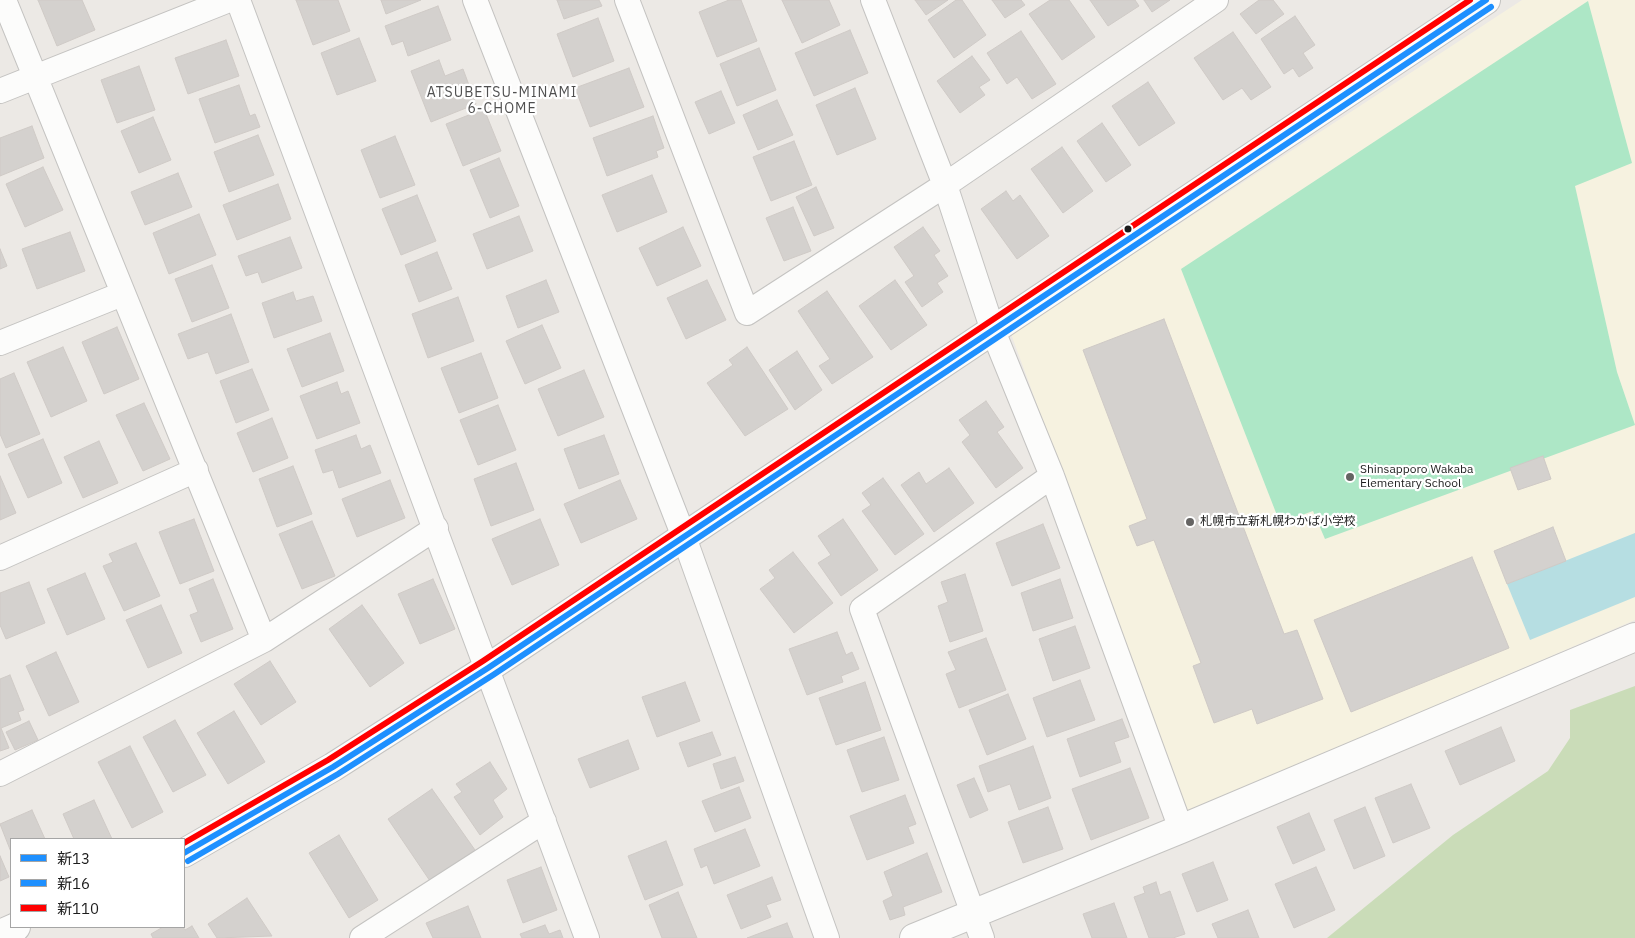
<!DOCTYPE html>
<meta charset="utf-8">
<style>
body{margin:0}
#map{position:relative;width:1635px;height:938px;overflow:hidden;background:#ece9e5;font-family:"IBM Plex Sans","Noto Sans JP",sans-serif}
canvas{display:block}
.legend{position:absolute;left:10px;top:838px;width:175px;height:90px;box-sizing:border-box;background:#fff;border:1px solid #a5a5a5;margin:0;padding:6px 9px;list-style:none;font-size:15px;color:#1d1d1d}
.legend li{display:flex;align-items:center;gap:10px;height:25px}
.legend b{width:25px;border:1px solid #a5a5a5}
</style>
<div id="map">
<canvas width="1635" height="938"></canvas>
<ul class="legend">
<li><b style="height:6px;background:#1e90ff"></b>新13</li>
<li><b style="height:6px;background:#1e90ff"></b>新16</li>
<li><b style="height:6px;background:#f00"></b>新110</li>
</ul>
</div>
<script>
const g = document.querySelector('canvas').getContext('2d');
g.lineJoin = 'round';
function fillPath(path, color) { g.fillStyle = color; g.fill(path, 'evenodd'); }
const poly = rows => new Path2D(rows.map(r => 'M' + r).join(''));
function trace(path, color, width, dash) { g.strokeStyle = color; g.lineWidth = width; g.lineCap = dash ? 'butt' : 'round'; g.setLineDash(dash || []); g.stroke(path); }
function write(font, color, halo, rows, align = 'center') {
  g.font = font + ' "IBM Plex Sans","Noto Sans JP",sans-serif'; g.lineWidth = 4.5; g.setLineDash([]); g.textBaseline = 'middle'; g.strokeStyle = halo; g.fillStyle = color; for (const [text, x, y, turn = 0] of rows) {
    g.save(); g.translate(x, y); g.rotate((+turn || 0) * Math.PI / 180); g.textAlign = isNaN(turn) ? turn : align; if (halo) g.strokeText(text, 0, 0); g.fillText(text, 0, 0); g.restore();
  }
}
const education = poly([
 [1522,0,1635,0,1635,620,1187,812,1011,334]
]);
const forest = poly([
 [1635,686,1635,938,1327,938,1453,835,1548,771,1570,738,1570,710]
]);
const pitch = poly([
 [1588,1,1632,163,1575,186,1617,372,1635,425,1325,539,1313,511,1280,523,1181,269]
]);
const water = poly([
 [1635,533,1635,597,1530,640,1507,584]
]);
const building = poly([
 [38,0,82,0,95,30,57,46,38,0],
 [296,0,338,0,350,31,313,45,296,0],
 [381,0,421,0,386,14,381,0],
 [557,0,599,0,602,6,564,19,557,0],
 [729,0,741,0,757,41,717,57,699,12,729,0],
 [782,0,829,0,840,25,802,43,782,0],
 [915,0,948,0,926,15,915,0],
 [956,0,962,0,986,35,954,58,928,20,956,0],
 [992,0,1021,0,1025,5,1005,18,992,0],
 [1050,0,1069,0,1095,37,1062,60,1029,14,1050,0],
 [1090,0,1135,0,1139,6,1108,26,1090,0],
 [1144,0,1170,0,1152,12,1144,0],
 [1259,0,1273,0,1284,14,1256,34,1240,14,1259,0],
 [438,6,451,40,408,56,403,41,392,45,385,26,438,6],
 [1295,16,1315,45,1303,53,1313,68,1299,77,1293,68,1284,74,1261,39,1295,16],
 [598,18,614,61,573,77,557,34,598,18],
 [850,30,868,73,814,96,795,53,850,30],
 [1021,31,1056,84,1032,99,1017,77,1007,84,987,53,1021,31],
 [1233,32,1271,87,1251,100,1242,88,1223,100,1194,58,1233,32],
 [359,38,376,81,337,95,321,53,359,38],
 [226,40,239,76,188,94,175,58,226,40],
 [759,48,776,90,737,106,720,64,759,48],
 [972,56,990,80,979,87,985,95,960,113,937,81,972,56],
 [439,60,445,76,463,69,476,104,431,122,411,71,439,60],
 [139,66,155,110,117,123,101,80,139,66],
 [629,68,644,107,590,127,575,88,629,68],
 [1148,82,1175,123,1139,146,1112,106,1148,82],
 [239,85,250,116,255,114,260,127,215,143,199,99,239,85],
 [855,88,876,139,837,155,816,105,855,88],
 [721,91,735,123,709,134,695,102,721,91],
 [777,100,793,135,758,150,743,115,777,100],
 [484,109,501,151,463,166,446,124,484,109],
 [653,116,664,148,656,151,658,157,607,176,593,138,653,116],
 [153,117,171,160,139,173,121,131,153,117],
 [1102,123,1131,165,1106,182,1077,141,1102,123],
 [32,126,44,158,0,176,0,138,32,126],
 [258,135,274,175,229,192,214,152,258,135],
 [395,136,415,185,380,198,361,150,395,136],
 [794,141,812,185,771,201,753,157,794,141],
 [1062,147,1093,191,1063,213,1031,169,1062,147],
 [499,158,519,206,490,218,470,170,499,158],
 [43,167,63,210,25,227,6,184,43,167],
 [178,173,192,207,145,225,131,192,178,173],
 [652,175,667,212,617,232,602,195,652,175],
 [278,184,291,219,237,240,223,205,278,184],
 [816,187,834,228,814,236,796,197,816,187],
 [1006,191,1013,201,1020,195,1049,236,1017,259,981,209,1006,191],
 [417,195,436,241,401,255,382,209,417,195],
 [793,207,811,251,784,261,766,218,793,207],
 [199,214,216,255,169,274,153,233,199,214],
 [519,216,533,251,487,269,473,234,519,216],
 [683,227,701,266,657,286,639,248,683,227],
 [923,227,940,251,934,255,948,276,937,283,943,292,922,307,905,282,914,276,894,247,923,227],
 [70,232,85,271,37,289,22,249,70,232],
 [290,237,302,268,262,283,258,272,246,276,238,256,290,237],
 [0,249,7,266,0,269,0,249],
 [437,252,452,289,419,302,405,265,437,252],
 [212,265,229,308,192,322,175,279,212,265],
 [546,280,559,312,518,328,506,296,546,280],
 [707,280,726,320,686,339,667,298,707,280],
 [895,280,927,325,891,350,859,306,895,280],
 [827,291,873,357,832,384,819,366,830,359,798,311,827,291],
 [293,292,296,301,313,296,322,321,274,338,262,303,293,292],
 [458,297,474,341,428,358,412,314,458,297],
 [231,314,249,362,216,374,208,352,188,359,178,334,231,314],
 [1164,319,1284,634,1297,630,1323,699,1257,724,1252,709,1214,723,1193,666,1201,663,1154,540,1137,546,1129,526,1147,519,1083,350,1164,319],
 [542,325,561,368,525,384,506,341,542,325],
 [117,327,139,379,104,394,82,342,117,327],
 [330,333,344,371,302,387,287,349,330,333],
 [63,347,87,401,51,417,27,362,63,347],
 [747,347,788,409,745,436,707,383,733,365,729,360,747,347],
 [797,351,822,390,795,410,769,370,797,351],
 [481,353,498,398,459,413,441,368,481,353],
 [252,369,269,410,236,423,220,381,252,369],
 [584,370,604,417,558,436,538,389,584,370],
 [14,373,40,434,6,448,0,434,0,379,14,373],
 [337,382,341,394,348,391,360,423,317,439,300,396,337,382],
 [986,401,1004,427,997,432,1023,468,996,488,962,442,970,435,959,420,986,401],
 [144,403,170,459,143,471,116,415,144,403],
 [498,405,516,450,478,465,460,420,498,405],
 [272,418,288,458,253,472,237,433,272,418],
 [356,435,361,449,370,445,381,473,339,488,333,470,323,473,315,450,356,435],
 [604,435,619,474,579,489,564,449,604,435],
 [43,439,62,483,28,498,8,454,43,439],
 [99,441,118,483,83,498,64,457,99,441],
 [1543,456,1551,479,1518,490,1510,468,1543,456],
 [516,463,534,510,491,526,474,479,516,463],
 [293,466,312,514,277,527,259,479,293,466],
 [949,468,974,503,934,532,901,485,919,472,926,484,949,468],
 [0,476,16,513,0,520,0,476],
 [883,478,924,534,895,555,862,511,871,505,862,493,883,478],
 [390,480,405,518,357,537,342,499,390,480],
 [620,480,637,519,581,543,564,504,620,480],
 [194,519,214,571,180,584,159,532,194,519],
 [540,519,559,565,512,585,492,539,540,519],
 [843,519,878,570,841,596,818,563,831,555,818,536,843,519],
 [312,521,335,576,302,589,279,534,312,521],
 [1043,524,1060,568,1012,586,996,543,1043,524],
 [1553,527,1566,561,1507,584,1494,551,1553,527],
 [136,543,160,596,124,611,103,566,113,562,109,554,136,543],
 [793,552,833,603,794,633,760,589,775,578,769,570,793,552],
 [1472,557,1509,648,1351,712,1314,620,1472,557],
 [85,573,105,619,67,635,47,589,85,573],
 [965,574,983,631,950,642,938,606,948,602,941,582,965,574],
 [213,579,233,629,201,642,190,615,198,612,189,589,213,579],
 [433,579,455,629,420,644,398,594,433,579],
 [1060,579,1073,618,1033,631,1021,593,1060,579],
 [29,582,45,623,6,639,0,625,0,593,29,582],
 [161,605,182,653,148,668,126,620,161,605],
 [362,605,404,663,370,687,329,629,362,605],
 [1075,626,1090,668,1053,681,1039,639,1075,626],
 [837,632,846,655,852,652,859,669,841,676,843,682,807,695,789,649,837,632],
 [986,638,1006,690,959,708,946,674,956,670,948,652,986,638],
 [56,652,79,702,49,716,26,666,56,652],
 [270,661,296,702,261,725,234,684,270,661],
 [10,675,24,710,18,712,21,720,1,728,9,748,0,751,0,679,10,675],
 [1080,680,1095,720,1047,737,1033,698,1080,680],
 [685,682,700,721,657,737,642,697,685,682],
 [865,682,881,730,836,745,819,698,865,682],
 [1008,694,1026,739,987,755,969,710,1008,694],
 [234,711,265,762,228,784,197,733,234,711],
 [1122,719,1129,737,1114,742,1121,762,1080,777,1067,739,1122,719],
 [175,720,206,775,173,792,143,737,175,720],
 [29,721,38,740,15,750,6,732,29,721],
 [1501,727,1515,761,1460,785,1445,751,1501,727],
 [712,732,721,755,688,767,679,743,712,732],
 [884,737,899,780,862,792,847,750,884,737],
 [628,740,639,769,590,788,578,759,628,740],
 [130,746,163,812,132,828,98,762,130,746],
 [1033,746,1051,798,1019,810,1010,784,988,792,979,766,1033,746],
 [735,757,744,781,721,789,713,764,735,757],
 [490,762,507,789,493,800,503,817,480,835,454,797,462,792,456,784,490,762],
 [1130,768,1149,818,1091,840,1072,789,1130,768],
 [974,778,988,810,970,818,957,785,974,778],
 [1411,784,1430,828,1393,843,1375,798,1411,784],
 [739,787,751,818,715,832,702,801,739,787],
 [432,789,475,850,430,881,388,819,432,789],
 [905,795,916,824,908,827,914,843,867,860,850,816,905,795],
 [94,800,112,839,74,839,63,814,94,800],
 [1048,807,1063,849,1023,863,1008,822,1048,807],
 [1365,807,1385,856,1354,869,1334,820,1365,807],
 [32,810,45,839,11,839,11,852,0,824,32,810],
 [1309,813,1325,850,1293,864,1277,827,1309,813],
 [745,829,760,866,714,884,707,865,701,868,694,849,745,829],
 [339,835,378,900,349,918,309,853,339,835],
 [666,841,683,885,645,900,628,856,666,841],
 [927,853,942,892,903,907,905,915,890,920,883,901,893,896,884,872,927,853],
 [0,856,9,877,0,881,0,856],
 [1213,862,1228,900,1197,912,1182,874,1213,862],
 [541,867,557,910,523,923,507,880,541,867],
 [1316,867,1335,910,1294,928,1275,884,1316,867],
 [772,877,781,900,766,905,771,917,741,929,727,895,772,877],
 [1156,882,1160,895,1170,891,1185,934,1173,938,1149,938,1134,897,1145,893,1143,887,1156,882],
 [678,892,697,938,662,938,649,905,678,892],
 [247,898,272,936,217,938,208,924,247,898],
 [1114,903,1127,938,1092,938,1083,914,1114,903],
 [468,906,481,938,433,938,426,923,468,906],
 [1248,910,1259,938,1218,938,1212,924,1248,910],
 [787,923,793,938,747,938,787,923],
 [545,925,549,934,560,930,563,938,522,938,520,934,545,925],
 [192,926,199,938,153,938,151,934,163,927,183,927,185,930,192,926]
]);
const minor = poly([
 [4,0,264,640],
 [238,0,587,938],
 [475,0,684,537,827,938],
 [627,0,747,313,945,185,1216,0],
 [873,0,945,185,993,331,1052,476,1181,829],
 [0,91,229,0],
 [0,343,122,294],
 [0,558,196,470],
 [0,774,264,640,436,528],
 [362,938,544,821],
 [982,938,862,609,1052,476]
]);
const tertiary = poly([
 [184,853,333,767,488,668,1486,0],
 [0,934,16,927],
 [914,938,1181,829,1635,637]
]);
const bus1 = poly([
 [184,853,333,767,488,668,1486,0]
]);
const bus2 = poly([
 [188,861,338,774,493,675,1491,7]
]);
const bus3 = poly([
 [184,843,328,760,483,661,1470,0]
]);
const markers = [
 [1128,229,4.5,"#1d1d1d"],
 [1350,477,5,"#656463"],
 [1190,522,5,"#656463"]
];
const poiNames = [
 ["Shinsapporo Wakaba",1360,470],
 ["Elementary School",1360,484],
 ["札幌市立新札幌わかば小学校",1200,522]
];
const neighbourhoodNames = [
 ["ATSUBETSU-MINAMI",502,93],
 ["6-CHOME",502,109]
];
fillPath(education, '#f6f2e0');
fillPath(forest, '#cadcb8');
fillPath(pitch, '#ade7c6');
fillPath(water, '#b6dee2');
fillPath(building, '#d4d1ce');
trace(building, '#cfcac6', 1);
trace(minor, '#c4c3c1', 26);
trace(tertiary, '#c4c3c1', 30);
trace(minor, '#fcfcfb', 24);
trace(tertiary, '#fcfcfb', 28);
trace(bus1, '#1e90ff', 6);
trace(bus2, '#1e90ff', 6);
trace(bus3, '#f00', 6);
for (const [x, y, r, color] of markers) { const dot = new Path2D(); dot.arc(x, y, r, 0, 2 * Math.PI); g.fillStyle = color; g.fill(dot); trace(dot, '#fff', 2); }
write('12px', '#1d1d1d', '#fff', poiNames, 'left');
g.letterSpacing = '1px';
write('14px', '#505050', '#fff', neighbourhoodNames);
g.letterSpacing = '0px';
</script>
